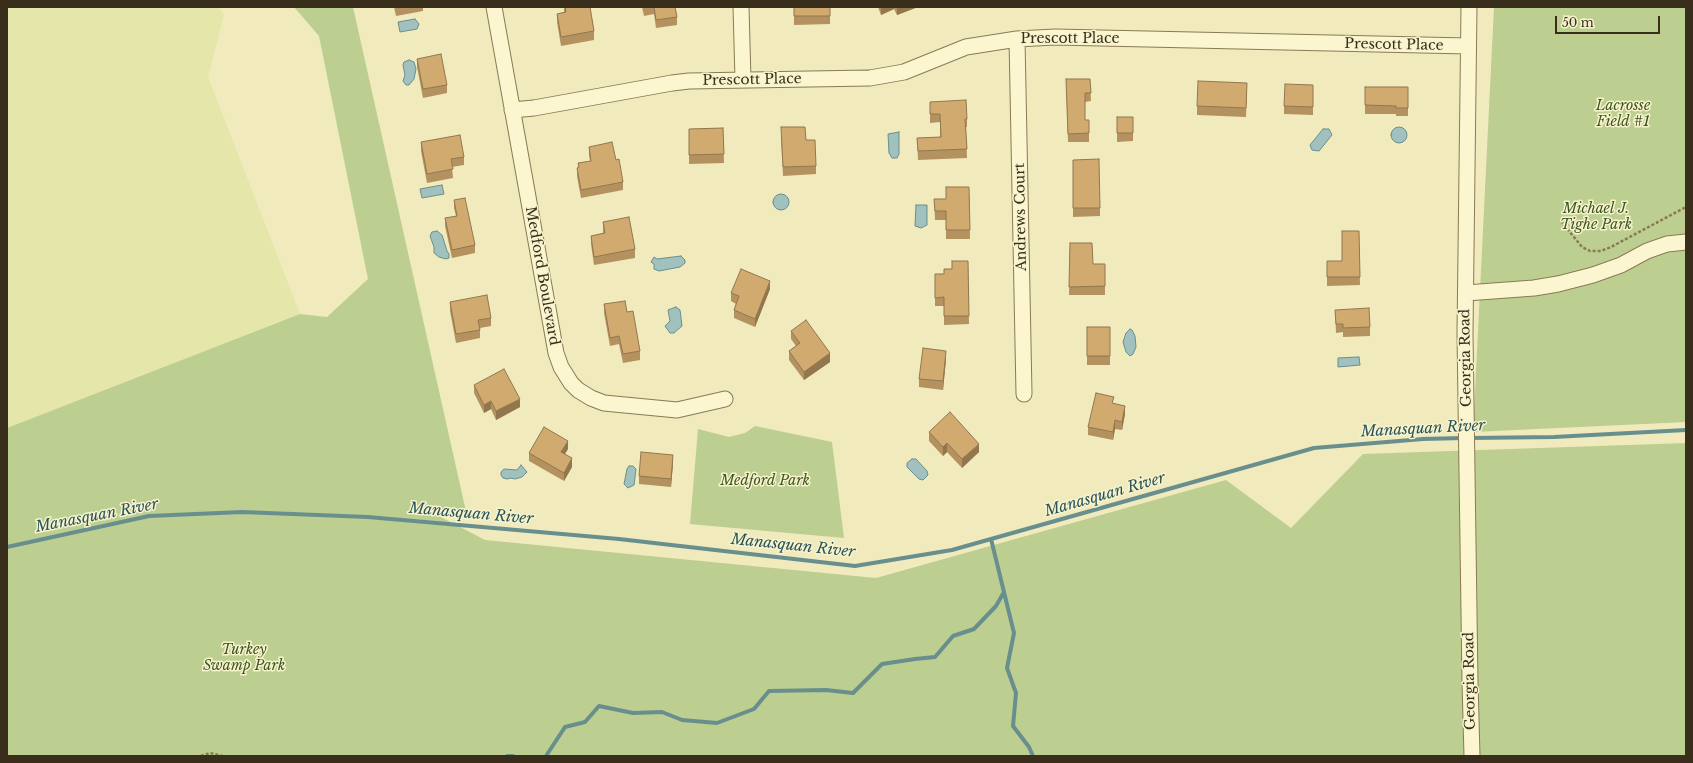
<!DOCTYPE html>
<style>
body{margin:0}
#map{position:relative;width:1693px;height:763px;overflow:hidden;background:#f0eabd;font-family:"Libre Baskerville",serif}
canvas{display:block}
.frame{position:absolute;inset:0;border:8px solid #382e1b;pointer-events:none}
.scale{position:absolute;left:1555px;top:16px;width:105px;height:18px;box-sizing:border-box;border:2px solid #382e1b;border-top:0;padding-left:5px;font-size:12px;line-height:14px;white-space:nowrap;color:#382e1b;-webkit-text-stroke:3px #f7f3cd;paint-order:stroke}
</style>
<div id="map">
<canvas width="1693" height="763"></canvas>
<div class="frame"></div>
<div class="scale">50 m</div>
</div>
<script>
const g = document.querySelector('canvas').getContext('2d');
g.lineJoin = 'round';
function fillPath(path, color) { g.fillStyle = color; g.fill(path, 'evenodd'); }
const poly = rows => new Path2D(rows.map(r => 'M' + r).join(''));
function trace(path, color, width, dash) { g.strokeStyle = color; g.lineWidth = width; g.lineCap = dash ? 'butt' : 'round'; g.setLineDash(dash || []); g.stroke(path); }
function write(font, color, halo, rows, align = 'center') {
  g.font = font + ' "Libre Baskerville",serif'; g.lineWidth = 3; g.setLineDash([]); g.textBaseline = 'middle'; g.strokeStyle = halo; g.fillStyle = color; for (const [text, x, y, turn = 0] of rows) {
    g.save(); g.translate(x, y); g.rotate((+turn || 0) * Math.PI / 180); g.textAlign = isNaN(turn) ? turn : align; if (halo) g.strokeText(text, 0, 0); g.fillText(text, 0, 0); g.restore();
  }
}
const farmland = poly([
 [7,7,218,7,224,15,208,77,300,314,7,428]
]);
const green = poly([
 [294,7,353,7,467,516,435,514,485,540,876,578,1226,480,1291,528,1363,454,1686,443,1686,756,7,756,7,428,300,314,327,317,368,279,319,36],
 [1494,7,1686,7,1686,422,1473,432],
 [755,426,832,442,844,538,690,524,698,429,729,437,745,433]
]);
const water = poly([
 [415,19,419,24,417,29,400,32,398,22,415,19],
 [409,60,414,62,416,69,414,79,409,85,406,85,403,81,405,75,403,65,404,62,409,60],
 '1391 135a8 8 0 1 1 16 0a8 8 0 1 1-16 0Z',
 [1323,129,1329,129,1332,135,1319,151,1312,150,1310,145,1323,129],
 [899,132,899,154,897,158,892,158,889,153,888,134,899,132],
 [442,185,444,194,422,198,420,189,442,185],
 '773 202a8 8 0 1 1 16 0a8 8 0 1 1-16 0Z',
 [916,205,927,205,927,225,921,228,915,226,916,205],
 [437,231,442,235,447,251,449,254,449,258,446,259,439,257,434,253,434,247,430,236,432,232,437,231],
 [681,256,685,260,685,263,680,267,659,271,654,269,654,264,651,262,654,257,657,259,681,256],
 [676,307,680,310,682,326,674,333,670,333,665,326,670,321,668,310,676,307],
 [1130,329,1132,330,1135,336,1136,347,1133,354,1130,356,1126,352,1123,342,1126,333,1130,329],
 [1359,357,1360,365,1338,367,1338,358,1359,357],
 [912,459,916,459,927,471,928,475,923,480,919,479,907,467,907,463,912,459],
 [521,465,527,472,522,477,515,479,511,478,507,479,503,478,501,475,501,472,504,469,517,470,521,465],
 [629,466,633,466,636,469,634,485,628,488,624,484,627,469,629,466]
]);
const stream = poly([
 [1470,438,1554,437,1686,430],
 [991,539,1014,633,1007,668,1016,693,1013,726,1029,747,1033,756],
 [7,547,149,516,242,512,368,517,619,539,855,566,952,550,1314,448,1423,439,1463,438],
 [507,756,513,756],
 [546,756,565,727,585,722,599,706,633,713,662,712,682,720,717,723,754,709,769,691,826,690,853,693,882,664,915,659,935,657,953,636,974,629,996,606,1004,592]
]);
const path = poly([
 [1561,221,1582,247,1590,251,1601,251,1611,247,1686,207],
 [201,756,210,753,223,756]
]);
const minor = poly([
 [494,7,556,353,561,367,571,383,578,390,591,398,604,403,677,410,725,399],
 [741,7,743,80],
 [1469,7,1465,333,1470,682,1472,756],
 [1017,39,1024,394],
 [512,110,534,108,672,83,689,81,870,78,904,72,966,47,1017,39,1055,37,1468,46],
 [1466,293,1534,288,1558,284,1593,275,1621,265,1647,251,1667,244,1686,242]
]);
const wall = poly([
 [394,7,423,7,423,11,396,16],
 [564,7,590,7,594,31,594,40,561,46,557,22,557,14,564,12],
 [642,7,675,7,677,17,677,25,656,28,654,14,644,16],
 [794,7,830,7,830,24,794,25],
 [878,7,918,7,897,15,894,9,881,15],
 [417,59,447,85,447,93,423,98,417,67],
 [1066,79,1090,79,1091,101,1085,102,1085,120,1089,120,1089,142,1068,142],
 [1365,87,1408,87,1408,116,1396,116,1396,114,1365,114],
 [1247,91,1246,117,1197,115,1197,106],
 [1313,93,1313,115,1284,114,1284,106],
 [930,102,967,119,967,127,966,127,967,158,918,160,917,138,940,137,940,122,930,123],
 [1117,117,1133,117,1133,141,1117,142],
 [723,128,724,163,689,164,689,129],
 [781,136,806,140,816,166,816,174,783,176],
 [421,142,464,157,464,165,452,167,453,178,427,183,421,151],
 [589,147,616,160,623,182,623,190,581,198,577,176,577,168,578,167,578,163,590,161,589,155],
 [1073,160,1100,208,1100,216,1073,217],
 [969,187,970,239,946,239,946,220,935,220,934,199,946,199],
 [454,200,475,245,475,253,452,258,445,226,445,218,456,216,454,208],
 [603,222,635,249,635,258,594,265,591,244,591,236,603,233],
 [1359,231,1360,285,1327,286,1327,261,1342,261],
 [1070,243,1093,264,1105,264,1105,295,1069,295],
 [968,261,969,324,944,325,944,306,935,306,935,274,944,274],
 [770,289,755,327,734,318,734,310,736,304,731,301,731,293],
 [450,302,491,318,491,326,480,328,480,338,456,343,450,311],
 [604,304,627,312,640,351,640,360,623,363,619,344,610,346,604,313],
 [1335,310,1370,327,1370,336,1343,337,1343,332,1336,333],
 [1087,327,1110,327,1110,365,1087,365],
 [791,331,830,362,804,380,789,360,789,351,796,346,791,339],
 [946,359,943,390,919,387,919,379],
 [474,385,520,407,496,420,491,409,484,413,474,393],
 [1114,404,1125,414,1122,430,1115,429,1113,440,1088,435,1088,427],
 [929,432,979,452,962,468,947,452,943,456,929,441],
 [568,449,565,454,572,467,564,481,529,461,529,453],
 [673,463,671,487,639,484,639,476]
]);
const shadedWall = poly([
 [881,7,894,7,894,9,881,15],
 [897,7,918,7,897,15],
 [770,281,770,289,755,327,755,319],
 [946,351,946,359,943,390,943,381],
 [830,353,830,362,804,380,804,372],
 [520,399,520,407,496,420,496,411],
 [491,401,491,409,484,413,484,405],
 [1125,406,1125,414,1122,430,1122,422],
 [1115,420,1115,429,1113,440,1113,432],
 [568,441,568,449,561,460,561,452],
 [947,443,947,452,943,456,943,447],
 [979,444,979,452,962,468,962,459],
 [673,455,673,463,671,487,671,479],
 [572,458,572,467,564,481,564,473]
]);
const building = poly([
 [565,7,590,7,594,31,561,37,557,14,566,12,565,7],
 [654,7,675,7,677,17,656,20,654,7],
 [794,7,830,7,830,16,794,16,794,7],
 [441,54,447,85,423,89,417,59,441,54],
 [1066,79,1090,79,1091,93,1085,93,1085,120,1089,120,1089,133,1068,134,1066,79],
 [1198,81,1247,83,1246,108,1197,106,1198,81],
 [1285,84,1313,85,1313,107,1284,106,1285,84],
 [1365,87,1408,87,1408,108,1396,108,1396,106,1365,105,1365,87],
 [966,100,967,119,965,119,967,149,918,151,917,138,941,137,940,114,930,114,930,102,966,100],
 [1117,117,1133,117,1133,133,1117,133,1117,117],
 [781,127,805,127,806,140,815,140,816,166,783,167,781,127],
 [723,128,724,154,689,155,689,129,723,128],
 [460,135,464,157,451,159,453,169,427,174,421,142,460,135],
 [612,142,616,160,619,159,623,182,581,190,577,168,579,167,578,163,591,161,589,147,612,142],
 [1099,159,1100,208,1073,208,1073,160,1099,159],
 [946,187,969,187,970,230,946,230,946,211,935,211,934,199,946,199,946,187],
 [465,198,475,245,452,250,445,218,457,216,454,200,465,198],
 [629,217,635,249,594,257,591,236,605,233,603,222,629,217],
 [1342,231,1359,231,1360,277,1327,277,1327,261,1342,261,1342,231],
 [1070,243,1092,243,1093,264,1105,264,1105,286,1069,287,1070,243],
 [952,261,968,261,969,316,944,316,944,297,935,298,935,274,944,274,944,269,952,269,952,261],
 [741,269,770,281,755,319,734,310,739,296,731,293,741,269],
 [487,295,491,318,478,320,480,330,456,334,450,302,487,295],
 [625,301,627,312,633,311,640,351,623,354,619,336,610,338,604,304,625,301],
 [1369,308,1370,327,1343,328,1343,324,1336,324,1335,310,1369,308],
 [806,320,830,353,804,372,789,351,800,343,791,331,806,320],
 [1087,327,1110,327,1110,356,1087,356,1087,327],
 [923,348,946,351,943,381,919,379,923,348],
 [504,369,520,399,496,411,491,401,484,405,474,385,504,369],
 [1096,393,1114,397,1112,403,1125,406,1122,422,1115,420,1113,432,1088,427,1096,393],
 [950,412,979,444,962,459,947,443,943,447,929,432,950,412],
 [544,427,568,441,561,452,572,458,564,473,529,453,544,427],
 [641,452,673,455,671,479,639,476,641,452]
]);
const streetNames = [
 ["Prescott Place",1070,39],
 ["Prescott Place",1394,45,1],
 ["Prescott Place",752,80,-1],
 ["Andrews Court",1021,217,-91],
 ["Medford Boulevard",542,276,80],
 ["Georgia Road",1466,358,-91],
 ["Georgia Road",1470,681,-91]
];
const parkNames = [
 ["Lacrosse",1623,106],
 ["Field #1",1623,122],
 ["Michael J.",1596,209],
 ["Tighe Park",1596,225],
 ["Medford Park",765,481],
 ["Turkey",244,650],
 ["Swamp Park",244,666]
];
const waterNames = [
 ["Manasquan River",1423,429,-3],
 ["Manasquan River",1105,495,-16],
 ["Manasquan River",471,514,5],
 ["Manasquan River",97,516,-11],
 ["Manasquan River",793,546,6]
];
fillPath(farmland, '#e5e6aa');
fillPath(green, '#bccf91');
fillPath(water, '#a1c1be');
trace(water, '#688f8d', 1);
trace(stream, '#688f8d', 4);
trace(minor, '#897a55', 17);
trace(path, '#897a55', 2.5, [3, 2]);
trace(minor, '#fbf6d0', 15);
fillPath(wall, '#b49260');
fillPath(shadedWall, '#92774e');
fillPath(building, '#d1aa70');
trace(building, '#92774e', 1);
write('14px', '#382e1b', '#f7f3cd', streetNames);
write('italic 14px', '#3e5520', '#f7f3cd', parkNames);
write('italic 15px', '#295358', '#f7f3cd', waterNames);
</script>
